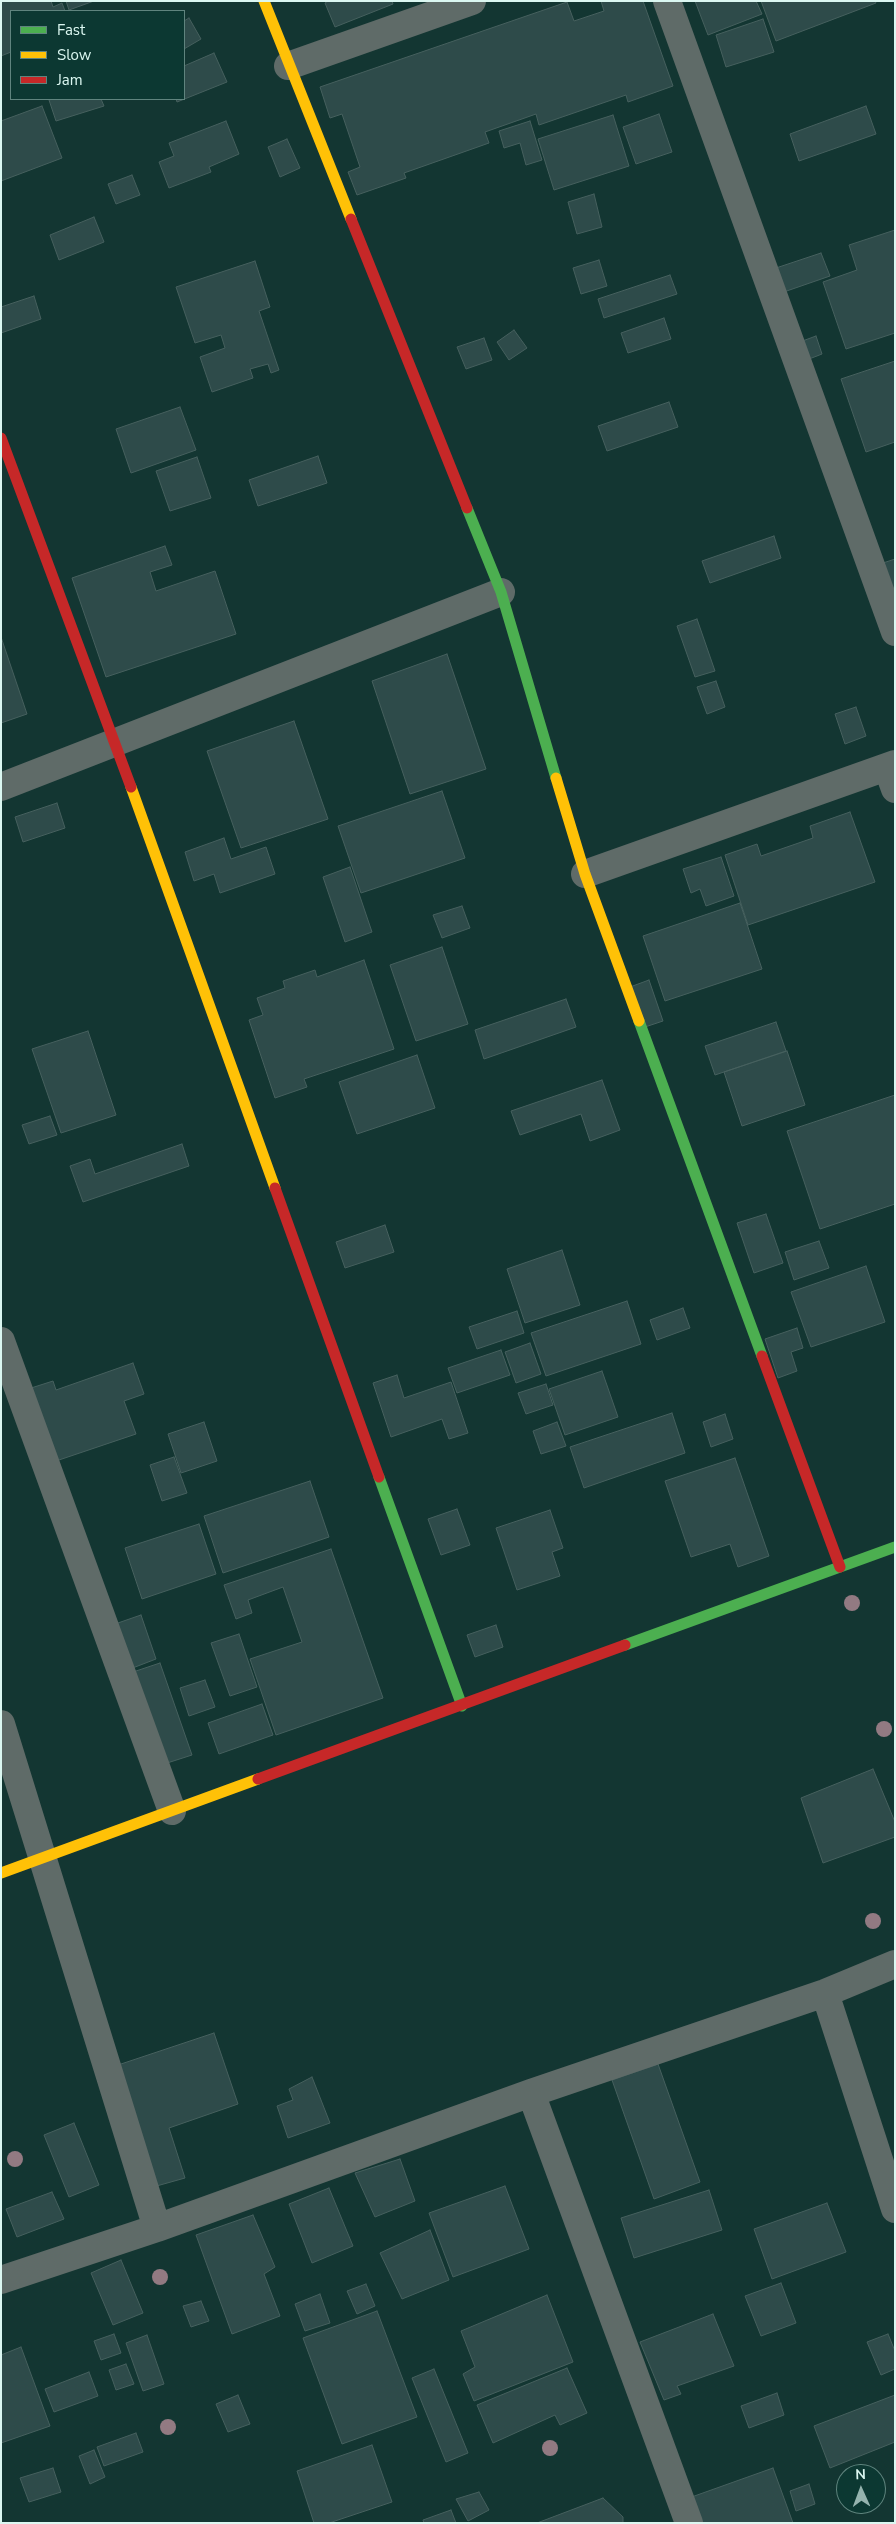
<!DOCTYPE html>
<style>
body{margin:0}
#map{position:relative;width:896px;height:2524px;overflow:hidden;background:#133632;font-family:"Nunito Sans",sans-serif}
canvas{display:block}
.frame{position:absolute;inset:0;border:2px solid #dbf7f1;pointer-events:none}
.legend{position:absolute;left:10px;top:10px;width:175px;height:90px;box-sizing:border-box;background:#0c3832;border:1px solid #5f847e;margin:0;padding:6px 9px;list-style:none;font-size:15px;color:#dbf7f1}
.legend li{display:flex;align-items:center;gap:10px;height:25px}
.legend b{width:25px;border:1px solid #5f847e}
.north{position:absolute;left:836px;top:2464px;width:50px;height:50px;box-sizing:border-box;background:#0c3832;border:1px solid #5f847e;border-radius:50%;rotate:358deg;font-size:14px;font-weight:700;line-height:20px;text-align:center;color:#dbf7f1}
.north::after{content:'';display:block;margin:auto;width:18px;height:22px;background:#95b3ae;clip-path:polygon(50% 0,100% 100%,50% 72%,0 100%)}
</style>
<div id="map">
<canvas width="896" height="2524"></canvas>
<div class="frame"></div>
<ul class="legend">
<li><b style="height:6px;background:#4caf50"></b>Fast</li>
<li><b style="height:6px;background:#ffc107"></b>Slow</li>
<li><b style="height:6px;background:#c62828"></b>Jam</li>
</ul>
<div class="north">N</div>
</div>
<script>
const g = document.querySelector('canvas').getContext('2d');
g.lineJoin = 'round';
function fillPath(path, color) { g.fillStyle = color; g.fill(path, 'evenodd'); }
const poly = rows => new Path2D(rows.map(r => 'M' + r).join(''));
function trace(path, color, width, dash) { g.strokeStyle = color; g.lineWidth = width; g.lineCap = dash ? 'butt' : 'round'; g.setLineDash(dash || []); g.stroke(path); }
const building = poly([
 [1,1,51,1,53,7,62,3,65,11,11,11,11,52,1,56,1,1],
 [66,1,94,1,69,10,66,1],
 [328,1,392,1,393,4,335,27,325,3,328,1],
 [601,1,643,1,673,86,628,102,626,95,539,125,536,114,485,132,489,143,404,173,406,178,357,195,348,172,360,167,342,114,330,118,320,87,567,2,574,21,604,11,601,1],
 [695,1,756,1,762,14,708,35,695,1],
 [761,1,875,1,876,3,776,41,761,1],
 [189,18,201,39,184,49,184,21,189,18],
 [763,19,774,52,726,67,716,35,763,19],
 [214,53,227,82,177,102,176,99,184,99,184,66,214,53],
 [53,99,101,99,104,106,56,121,49,100,53,99],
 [42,106,62,158,1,181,1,121,42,106],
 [866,106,876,134,799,161,790,134,866,106],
 [659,114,672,152,636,164,623,127,659,114],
 [613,115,629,166,554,190,538,139,613,115],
 [226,121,239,154,209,167,211,172,169,188,159,162,174,156,169,143,226,121],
 [530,121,542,160,526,165,520,143,504,148,499,131,530,121],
 [287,139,300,168,280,177,268,147,287,139],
 [132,175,140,195,116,204,108,184,132,175],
 [594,194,602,227,577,234,568,202,594,194],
 [94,217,104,242,59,260,50,235,94,217],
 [895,230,895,333,846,349,823,282,857,270,849,245,895,230],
 [821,253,830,276,778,294,770,270,821,253],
 [599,260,607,286,581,294,573,268,599,260],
 [255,261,270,307,259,311,279,370,271,373,268,364,250,369,253,378,212,392,200,357,225,348,221,335,195,343,176,287,255,261],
 [670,275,677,294,604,318,598,299,670,275],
 [34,296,41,319,1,333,1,307,34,296],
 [664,318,671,339,628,353,621,333,664,318],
 [514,330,527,348,509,360,497,342,514,330],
 [816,336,822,354,804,361,797,343,816,336],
 [484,338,492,360,466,369,457,347,484,338],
 [895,361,895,442,866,452,841,379,895,361],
 [669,402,678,427,607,451,598,426,669,402],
 [180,407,196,450,131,473,116,429,180,407],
 [318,456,327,483,258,506,249,480,318,456],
 [197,457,211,498,170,511,156,471,197,457],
 [774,536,781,558,710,583,702,561,774,536],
 [165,546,172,565,150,572,156,591,215,571,236,634,106,677,72,578,165,546],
 [895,559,895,603,880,564,895,559],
 [697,619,715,671,695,677,677,626,697,619],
 [1,637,27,714,1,723,1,637],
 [447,654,486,769,410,794,372,681,447,654],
 [716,681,725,707,707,714,697,687,716,681],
 [856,707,866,736,845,744,835,714,856,707],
 [294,721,328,819,241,848,207,751,294,721],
 [442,791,465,858,361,893,338,826,442,791],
 [57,803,65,828,23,842,15,817,57,803],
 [850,812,875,882,748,925,725,855,757,844,761,856,813,838,810,826,850,812],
 [224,838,231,859,266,847,275,874,220,893,214,874,194,881,185,852,224,838],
 [721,857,734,896,706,906,700,889,691,893,683,869,721,857],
 [350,867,372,932,345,942,323,877,350,867],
 [740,903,762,969,665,1001,643,936,740,903],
 [462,906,470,928,442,938,433,915,462,906],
 [442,947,468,1024,416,1041,390,965,442,947],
 [364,960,394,1049,304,1079,307,1087,275,1098,249,1020,263,1015,257,998,285,988,283,981,315,970,317,977,364,960],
 [649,980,663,1021,645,1027,630,987,649,980],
 [566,999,576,1027,484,1059,475,1030,566,999],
 [776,1022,786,1051,715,1075,705,1046,776,1022],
 [88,1031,116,1115,61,1133,32,1049,88,1031],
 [787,1051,805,1105,742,1126,724,1072,787,1051],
 [417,1055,435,1108,357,1134,339,1082,417,1055],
 [602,1080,620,1130,590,1141,581,1114,520,1135,511,1111,602,1080],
 [895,1095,895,1204,820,1229,787,1131,895,1095],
 [50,1116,57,1135,29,1144,22,1125,50,1116],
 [182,1144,189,1166,83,1202,70,1166,90,1159,95,1174,182,1144],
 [766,1214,783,1263,754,1273,737,1223,766,1214],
 [385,1225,394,1252,345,1268,336,1242,385,1225],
 [819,1241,829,1268,794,1280,785,1252,819,1241],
 [562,1250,580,1305,525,1323,507,1269,562,1250],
 [866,1266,885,1322,811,1347,791,1292,866,1266],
 [627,1301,641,1344,546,1376,531,1333,627,1301],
 [683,1308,690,1328,657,1340,650,1320,683,1308],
 [517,1311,524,1333,477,1349,469,1327,517,1311],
 [797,1328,803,1348,791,1352,797,1371,778,1378,765,1339,797,1328],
 [530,1343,541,1374,516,1383,505,1352,530,1343],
 [501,1350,510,1375,457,1393,448,1368,501,1350],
 [133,1363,144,1394,124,1401,136,1434,53,1462,28,1389,53,1381,56,1390,133,1363],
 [602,1371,618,1417,565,1435,549,1389,602,1371],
 [397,1375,404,1398,451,1382,468,1433,449,1439,442,1419,391,1437,373,1383,397,1375],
 [546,1384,553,1405,526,1414,518,1393,546,1384],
 [672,1413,685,1453,584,1488,570,1447,672,1413],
 [725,1414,733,1439,711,1447,703,1422,725,1414],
 [204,1422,217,1461,181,1473,168,1434,204,1422],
 [557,1422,566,1446,541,1454,533,1431,557,1422],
 [174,1457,187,1493,162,1501,150,1465,174,1457],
 [735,1458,769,1556,738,1567,730,1544,691,1557,665,1481,735,1458],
 [310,1481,329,1537,223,1573,204,1516,310,1481],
 [457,1509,470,1545,441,1555,428,1519,457,1509],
 [550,1510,563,1548,552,1552,560,1576,517,1590,496,1528,550,1510],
 [199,1524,216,1574,142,1599,125,1548,199,1524],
 [331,1549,383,1698,276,1735,250,1659,302,1642,283,1587,248,1600,252,1613,236,1619,224,1585,331,1549],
 [141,1615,156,1659,130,1669,115,1624,141,1615],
 [496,1625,503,1647,475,1657,467,1635,496,1625],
 [239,1634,257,1687,230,1696,211,1643,239,1634],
 [160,1663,192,1755,164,1764,133,1672,160,1663],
 [205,1680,215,1707,189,1716,180,1688,205,1680],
 [262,1704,273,1735,219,1754,208,1723,262,1704],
 [873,1769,895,1822,895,1837,823,1863,801,1798,873,1769],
 [214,2033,238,2104,169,2128,185,2178,153,2187,112,2067,214,2033],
 [658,2064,700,2182,654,2199,612,2080,658,2064],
 [312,2077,330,2123,288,2138,277,2106,293,2100,289,2089,312,2077],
 [74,2123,99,2185,69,2197,44,2135,74,2123],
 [400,2159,415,2201,375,2217,355,2173,400,2159],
 [505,2186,529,2249,453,2277,429,2213,505,2186],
 [329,2188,353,2246,312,2263,289,2204,329,2188],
 [709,2190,722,2230,634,2258,621,2218,709,2190],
 [52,2192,64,2219,17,2237,6,2209,52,2192],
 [827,2203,846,2252,772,2279,754,2229,827,2203],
 [253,2215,275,2267,264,2274,280,2316,232,2334,196,2235,253,2215],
 [430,2230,449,2280,402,2299,380,2253,430,2230],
 [121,2260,143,2313,113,2325,91,2273,121,2260],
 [781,2283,796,2323,761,2336,745,2296,781,2283],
 [366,2284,375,2306,357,2314,347,2291,366,2284],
 [320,2294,330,2323,305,2331,295,2304,320,2294],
 [547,2295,573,2362,474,2401,463,2374,475,2367,461,2331,547,2295],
 [201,2301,209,2321,191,2327,183,2306,201,2301],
 [377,2311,417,2417,342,2444,303,2338,377,2311],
 [713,2314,734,2366,677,2386,681,2394,664,2400,640,2342,713,2314],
 [114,2334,121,2353,101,2360,94,2341,114,2334],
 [888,2334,895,2351,895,2369,881,2375,867,2342,888,2334],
 [147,2335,164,2384,143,2391,126,2343,147,2335],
 [21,2347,50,2426,1,2443,1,2355,21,2347],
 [126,2364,134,2384,116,2390,109,2370,126,2364],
 [567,2368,587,2413,560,2425,555,2415,493,2443,477,2405,567,2368],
 [434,2369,468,2453,446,2462,412,2378,434,2369],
 [89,2372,98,2396,54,2412,45,2389,89,2372],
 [777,2393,784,2415,749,2428,741,2406,777,2393],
 [238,2395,250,2424,228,2432,216,2404,238,2395],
 [895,2395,895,2442,830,2468,814,2426,895,2395],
 [136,2433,143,2452,104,2466,97,2447,136,2433],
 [372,2445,392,2502,329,2523,314,2523,297,2471,372,2445],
 [94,2450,105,2477,90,2484,79,2456,94,2450],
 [53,2468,61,2492,29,2502,20,2478,53,2468],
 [773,2468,793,2523,695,2523,686,2499,773,2468],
 [809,2484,815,2504,796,2511,790,2491,809,2484],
 [479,2492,489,2510,468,2521,456,2499,479,2492],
 [603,2498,623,2517,623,2523,537,2523,603,2498],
 [451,2510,456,2523,424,2523,423,2520,451,2510]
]);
const street = poly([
 [667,1,895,632],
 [288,66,472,1],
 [887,767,895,789],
 [1,787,501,592],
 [585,874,895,764],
 [1,1341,172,1811],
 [1,1724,157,2228],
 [825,1993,895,2209],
 [531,2093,689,2523],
 [1,2280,157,2228,531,2093,825,1993,895,1964]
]);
const fast = poly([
 [467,508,501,592,556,778],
 [639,1021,762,1356],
 [379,1477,462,1706],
 [625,1645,895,1547]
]);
const slow = poly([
 [264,1,351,219],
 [556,778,585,874,639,1021],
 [131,787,275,1188],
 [1,1873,258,1779]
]);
const jam = poly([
 [351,219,467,508],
 [1,438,131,787],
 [275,1188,379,1477],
 [762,1356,840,1567],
 [258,1779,625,1645]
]);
const trees = [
 [852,1603],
 [884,1729],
 [873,1921],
 [15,2159],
 [160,2277],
 [168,2427],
 [550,2448]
];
fillPath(building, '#2e4b4a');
trace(building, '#46605e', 1);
trace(street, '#5f6b68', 28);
trace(fast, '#4caf50', 11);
trace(slow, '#ffc107', 11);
trace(jam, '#c62828', 11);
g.fillStyle = '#927a82';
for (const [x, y] of trees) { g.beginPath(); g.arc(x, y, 8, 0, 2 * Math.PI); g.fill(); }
</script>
